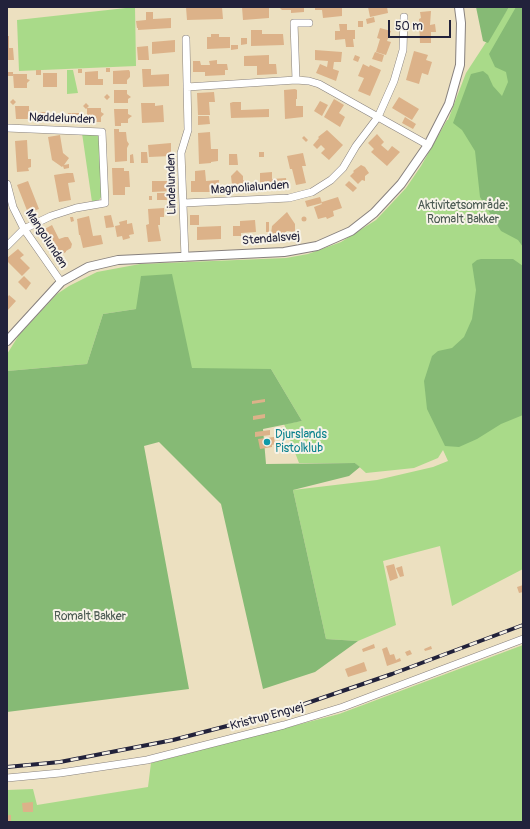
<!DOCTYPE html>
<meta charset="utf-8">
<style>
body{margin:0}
#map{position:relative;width:530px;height:829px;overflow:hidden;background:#ece0c0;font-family:Pangolin,sans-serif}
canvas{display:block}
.frame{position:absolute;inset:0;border:8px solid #22223b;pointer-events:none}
.scale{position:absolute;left:388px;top:20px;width:63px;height:18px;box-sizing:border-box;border:2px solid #22223b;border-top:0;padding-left:5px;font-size:12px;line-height:14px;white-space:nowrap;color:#22223b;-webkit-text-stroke:3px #f7f3e8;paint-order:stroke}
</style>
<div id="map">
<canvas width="530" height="829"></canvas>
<div class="frame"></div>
<div class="scale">50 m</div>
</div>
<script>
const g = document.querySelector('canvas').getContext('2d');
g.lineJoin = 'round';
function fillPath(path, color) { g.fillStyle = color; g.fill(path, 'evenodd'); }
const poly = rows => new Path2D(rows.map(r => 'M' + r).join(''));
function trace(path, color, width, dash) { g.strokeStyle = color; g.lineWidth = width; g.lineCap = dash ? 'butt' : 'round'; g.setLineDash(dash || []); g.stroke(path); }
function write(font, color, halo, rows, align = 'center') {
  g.font = font + ' Pangolin,sans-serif'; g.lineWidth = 4; g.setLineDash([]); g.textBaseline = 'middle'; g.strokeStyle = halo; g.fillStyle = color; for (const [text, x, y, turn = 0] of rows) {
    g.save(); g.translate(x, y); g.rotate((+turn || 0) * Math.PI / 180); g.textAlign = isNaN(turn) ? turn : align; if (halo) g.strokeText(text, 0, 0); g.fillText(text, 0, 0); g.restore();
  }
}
const green = poly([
 [135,7,136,66,19,71,17,20],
 [509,7,523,7,523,569,452,606,440,546,383,561,396,625,358,641,326,639,293,490,377,480,433,467,448,461,443,450,438,458,414,468,366,473,355,463,299,463,284,424,302,421,271,369,192,369,136,309,103,314,87,364,7,371,7,354,19,335,57,294,69,286,97,272,140,264,286,258,308,254,341,242,376,220,406,188,421,166,447,120,448,120,466,73],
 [67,70,73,70,78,93,67,94],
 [82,133,97,134,100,136,102,196,99,200,92,202],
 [523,645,523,822,7,822,7,790,33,789,37,805,148,787,151,763,339,714]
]);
const forest = poly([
 [476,7,509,7,488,43,483,41],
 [516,7,523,7,523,247,518,240,501,231,480,197,475,151,462,130,453,123,471,74,483,71,488,75,493,86,502,96,508,82,506,72,495,67,489,54],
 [481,259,513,259,523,266,523,415,501,424,477,439,459,447,445,446,427,409,424,381,432,356,438,351,452,348,464,337,472,319,476,290,472,264,477,260],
 [172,274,192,368,271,369,302,421,263,429,266,464,355,463,360,467,349,476,293,490,326,639,358,641,315,672,263,689,221,504,159,442,144,446,189,689,7,712,7,371,87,364,103,314,136,309,141,276]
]);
const building = poly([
 [186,7,222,7,223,19,187,20],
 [242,7,269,7,269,18,243,20],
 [279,7,304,7,304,12,291,13,291,10,282,10],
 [315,7,342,7,342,16,323,18,322,10,315,10],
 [368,7,387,7,388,13,370,17],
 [431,11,430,25,435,24,436,32,431,32,431,43,420,43,419,19,421,18,420,12],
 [146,12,153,12,153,19,171,18,171,28,138,30,138,28,137,28,136,21,146,20],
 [374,17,375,22,367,24,366,19],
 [358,21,363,21,363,27,358,27],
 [339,24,347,24,347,30,355,30,355,39,353,39,354,47,346,47,345,39,335,40,335,31,340,31],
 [380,28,391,31,387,41,391,42,386,55,376,52,380,39,377,38],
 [251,30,262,30,262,34,283,34,284,45,251,46],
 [211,34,219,34,219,37,230,37,230,48,207,49,207,37,211,37],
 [7,36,9,36,9,48,13,48,14,60,7,60],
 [241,38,247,38,247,44,241,45],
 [175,40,175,52,152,54,152,42],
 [231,45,238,45,238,49,231,50],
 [148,46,149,60,138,60,137,47],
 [315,50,342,52,341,62,334,62,333,69,339,71,336,81,316,73,320,64,327,67,328,61,315,60],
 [414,51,428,55,426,60,432,62,428,75,422,73,419,84,406,80],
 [375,52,384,55,382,62,372,59],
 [269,55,269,64,276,64,277,74,257,75,257,66,244,66,244,56],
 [355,55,360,57,358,62,353,60],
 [217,60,217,64,227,64,228,70,225,70,225,75,205,76,205,72,193,72,193,61,200,61,201,65,210,65,209,61],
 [363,64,369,67,370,65,381,70,370,96,358,91,364,78,358,76],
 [106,68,110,68,110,72,106,72],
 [78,69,82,69,82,73,78,73],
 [142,69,151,69,151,75,169,74,169,86,143,87],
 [36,70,41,70,41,75,36,75],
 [129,70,130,72,130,77,127,80,127,84,113,84,113,71],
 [98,71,98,79,103,79,103,85,85,85,85,72],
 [8,72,13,72,13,76,8,76],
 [43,73,57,73,57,87,43,87],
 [13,74,27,74,27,79,30,80,27,83,27,88,14,88],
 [295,89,297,90,297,99,296,99,296,106,303,106,303,117,285,119,284,90],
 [114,90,127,90,127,94,131,97,128,99,128,103,114,103],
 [214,92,215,102,209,102,210,115,198,115,197,93],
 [107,94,110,97,107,100,104,97],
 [399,97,419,109,412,120,392,108],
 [13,99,16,102,13,105,10,102],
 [334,99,344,105,339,113,345,117,340,127,324,117],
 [320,101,328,105,322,116,314,111],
 [233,102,241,102,241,110,269,109,269,117,231,118,230,103],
 [86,103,89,106,86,109,83,106],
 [141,103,155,103,155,106,163,105,164,122,142,123],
 [15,106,29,106,29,110,32,112,29,115,29,119,16,119],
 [87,108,101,108,101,112,104,114,101,117,101,122,87,122],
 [114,109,128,109,128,114,132,116,128,119,128,123,121,123,121,126,115,126],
 [40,112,49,112,49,121,40,120],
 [68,113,79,113,79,122,68,122],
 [198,116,209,116,210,124,198,125],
 [405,117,416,124,413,129,402,123],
 [114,129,119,129,119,132,126,132,127,141,129,144,127,148,127,161,115,162],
 [327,130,343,145,329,160,321,153,325,149,321,145,317,149,313,145,319,138,318,137],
 [210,132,211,149,218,149,218,161,211,162,211,163,199,164,198,133],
 [377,134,384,142,381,145,388,151,392,146,400,152,387,166,371,152,374,149,368,143],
 [60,135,63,153,69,158,64,165,69,164,69,168,64,169,63,166,62,167,52,160,48,137],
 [304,136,308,140,306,142,302,138],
 [27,140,28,159,31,159,31,167,28,168,29,171,17,172,15,141],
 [171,143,171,156,149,157,148,145],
 [141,152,147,152,148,163,141,163],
 [259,152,264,152,264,157,259,157],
 [303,153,306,166,302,166,306,183,296,185,292,169,290,169,287,156],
 [133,154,134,163,130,163,130,155],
 [229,154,237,154,238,165,229,165],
 [361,165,365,167,369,173,365,176,365,181,362,180,358,184,350,176,354,172,353,171],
 [112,168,124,168,124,171,129,171,130,187,125,187,125,195,113,195],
 [205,170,206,181,219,180,218,192,191,192,191,181,195,181,195,171],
 [237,170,243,176,243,180,245,182,245,190,237,191,232,185,231,176],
 [272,172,272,179,286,178,287,189,260,191,260,173],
 [67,173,73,173,75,182,68,183,71,200,59,202,54,175],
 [28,181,39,209,28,213,17,185],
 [152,181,170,181,171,191,152,192],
 [349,181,357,188,353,192,345,185],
 [157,193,166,193,167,200,157,200],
 [149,196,152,196,152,200,149,200],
 [320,197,322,203,307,207,305,201],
 [338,197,342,208,333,211,334,216,327,219,326,217,318,219,314,207,322,204,322,202],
 [164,208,164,217,160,217,160,225,158,225,161,241,148,242,146,225,149,224,148,209],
 [287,212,295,224,295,232,287,231,282,235,271,234,272,226],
 [111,215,114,227,106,228,104,216],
 [190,215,199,215,199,225,190,225],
 [89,216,93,236,101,235,103,244,83,248,80,235,79,235,77,219],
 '301.5 219a2.5 2.5 0 1 1 5 0a2.5 2.5 0 1 1-5 0Z',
 [70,217,73,217,74,221,71,222],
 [127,220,127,224,132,223,134,234,129,235,130,238,123,240,122,236,117,237,115,226,120,225,119,222],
 [255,220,256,232,241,233,241,236,233,236,233,226,240,226,240,221],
 [266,222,269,222,269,232,266,232],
 [52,225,59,239,65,237,68,237,72,244,71,248,66,251,66,252,55,258,47,246,48,245,41,231],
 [221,226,221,239,197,240,197,227],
 [18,249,24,255,20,258,30,268,22,276,7,261,7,258],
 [24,276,31,283,26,290,18,282],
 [9,295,16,301,7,311,7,298],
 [265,399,265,402,252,404,252,401],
 [265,414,265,418,253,420,253,416],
 [270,430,270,435,255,437,255,432],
 [274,437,275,444,272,445,272,447,260,449,258,439],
 [394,564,398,578,390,581,386,566],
 [402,566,404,576,400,577,396,568],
 [523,585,523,592,519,593,517,587],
 [374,644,375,648,363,652,362,649],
 [431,646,432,649,425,651,424,649],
 [387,647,390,655,394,654,396,660,400,658,401,661,387,666,382,649],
 [410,650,412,654,407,656,405,652],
 [364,662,367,671,348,677,345,669],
 [33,802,33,812,23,812,22,803],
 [7,815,11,815,11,822,7,822]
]);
const minor = poly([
 [296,80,294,23,309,23],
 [187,87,296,80,309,81,319,84,428,145],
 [7,128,102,132,105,203,76,208,51,216,24,229,7,246],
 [7,184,13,207,24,229,61,282],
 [184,203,289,198,312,192,331,180,343,168,356,146,378,117,394,81,403,50,404,17],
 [185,257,181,153,188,130,186,39],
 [7,778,60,773,147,760,284,725,343,707,523,639]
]);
const tertiary = poly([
 [7,341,61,282,88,267,118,260,284,252,317,246,351,231,374,213,401,184,428,145,449,104,460,65,461,23,459,7]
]);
const rail = poly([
 [7,767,60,762,173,740,281,712,392,674,523,625]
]);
const markers = [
 [267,442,4,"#0f9aa8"]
];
const streetNames = [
 ["Nøddelunden",62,119,2],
 ["Lindelunden",172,184,-91],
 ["Magnolialunden",250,188,-4],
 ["Mangolunden",46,239,57],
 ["Stendalsvej",271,239,-5],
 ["Kristrup Engvej",267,717,-15]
];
const parkNames = [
 ["Aktivitetsområde:",463,206],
 ["Romalt Bakker",463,220],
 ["Romalt Bakker",90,617]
];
const cultureNames = [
 ["Djurslands",275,435],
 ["Pistolklub",275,449]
];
fillPath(green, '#a9da89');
fillPath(forest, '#86ba75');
fillPath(building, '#dcb289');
trace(minor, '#87817e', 8);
trace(tertiary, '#87817e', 10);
trace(minor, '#fff', 7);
trace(tertiary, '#fff', 8);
trace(rail, '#22223b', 4);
trace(rail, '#f7f3e8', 2.5, [8]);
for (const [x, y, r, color] of markers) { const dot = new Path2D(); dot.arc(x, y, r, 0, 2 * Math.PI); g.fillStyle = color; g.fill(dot); trace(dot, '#f7f3e8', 1.5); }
write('12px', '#22223b', '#f7f3e8', streetNames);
write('12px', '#4a5952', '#f7f3e8', parkNames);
write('12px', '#0d838f', '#f7f3e8', cultureNames, 'left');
</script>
